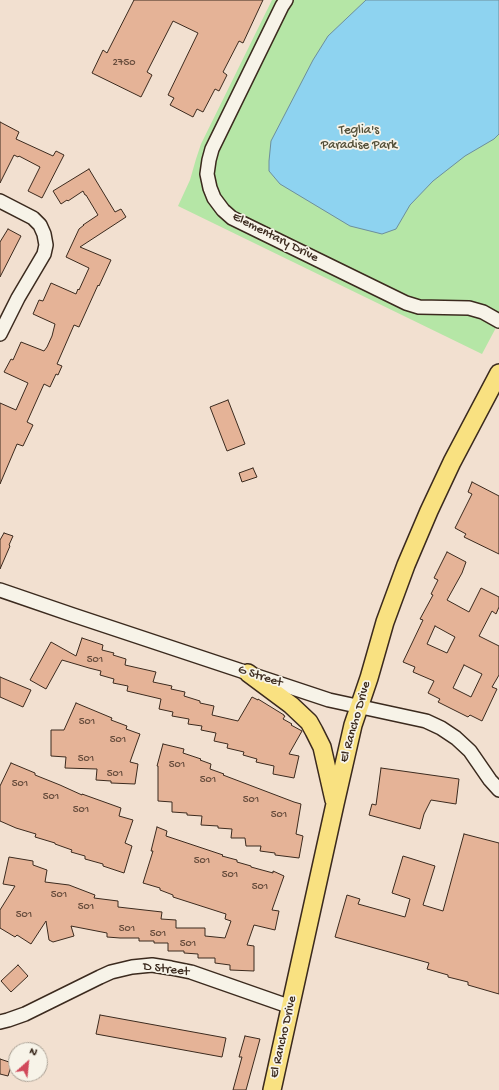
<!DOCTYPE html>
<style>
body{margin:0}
#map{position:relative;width:499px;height:1090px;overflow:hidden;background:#f2e0d0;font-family:"Gochi Hand",sans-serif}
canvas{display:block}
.north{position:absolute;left:8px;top:1042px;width:40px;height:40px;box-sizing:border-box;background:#f7f3e8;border:1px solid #aca397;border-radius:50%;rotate:27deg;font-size:11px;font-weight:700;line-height:16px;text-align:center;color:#3b2a1e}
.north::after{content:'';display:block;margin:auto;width:14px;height:18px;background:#d1495b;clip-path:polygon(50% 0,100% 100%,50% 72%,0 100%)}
</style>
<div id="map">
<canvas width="499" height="1090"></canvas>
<div class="north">N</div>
</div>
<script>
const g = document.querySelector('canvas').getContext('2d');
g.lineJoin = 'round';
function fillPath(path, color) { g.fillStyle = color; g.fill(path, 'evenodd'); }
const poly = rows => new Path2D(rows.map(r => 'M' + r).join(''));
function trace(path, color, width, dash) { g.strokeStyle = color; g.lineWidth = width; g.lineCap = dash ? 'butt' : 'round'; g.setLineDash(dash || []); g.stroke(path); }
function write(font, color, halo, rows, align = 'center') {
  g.font = font + ' "Gochi Hand",sans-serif'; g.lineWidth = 3.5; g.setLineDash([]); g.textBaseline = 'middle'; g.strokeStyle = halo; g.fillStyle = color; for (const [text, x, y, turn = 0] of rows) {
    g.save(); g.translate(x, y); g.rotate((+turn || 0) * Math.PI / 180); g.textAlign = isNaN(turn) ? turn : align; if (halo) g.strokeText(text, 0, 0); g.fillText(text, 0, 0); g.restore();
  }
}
const green = poly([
 [272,0,499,0,499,322,482,354,178,206,190,180,196,159,201,144]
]);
const water = poly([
 [366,0,499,0,499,134,494,139,465,156,433,181,410,205,396,229,382,234,350,226,280,184,269,171,269,161,271,141,313,60,328,36,366,0]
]);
const building = poly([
 [134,0,263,0,243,43,239,41,223,72,227,75,219,91,215,89,203,112,197,109,193,117,170,105,174,98,168,95,198,33,173,21,147,72,152,75,141,97,92,73,103,50,107,53,134,0],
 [0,122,19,132,16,139,53,156,56,151,64,155,42,198,28,191,40,167,19,156,18,157,14,155,0,183,0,122],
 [89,169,115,212,121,209,126,217,80,247,111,260,99,286,98,285,79,327,74,325,57,364,62,366,58,375,56,374,50,387,44,384,27,422,33,425,23,446,17,444,0,484,0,403,16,410,28,383,4,372,11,359,13,360,21,342,44,351,47,347,52,336,55,324,33,314,39,300,43,301,51,283,76,294,78,289,79,290,89,268,66,257,79,229,84,225,83,225,98,215,86,195,85,195,83,191,68,201,67,200,61,204,53,191,89,169],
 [8,229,21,236,0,277,0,242,8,229],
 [228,400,245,444,227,451,210,407,228,400],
 [253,468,257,477,242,482,239,473,253,468],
 [472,482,499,496,499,554,464,537,466,534,455,528,472,494,468,492,472,482],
 [4,533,13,536,9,545,10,546,0,569,0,540,4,533],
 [447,552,466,562,462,573,447,600,469,612,481,588,499,597,499,607,496,614,492,611,479,636,499,646,499,675,492,687,497,689,482,721,470,715,468,717,438,702,440,699,428,693,434,681,413,672,415,667,403,662,423,620,420,619,433,595,431,594,438,580,434,578,447,552],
 [435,626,455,637,447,653,427,644,435,626],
 [464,665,482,674,471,697,453,688,464,665],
 [82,638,103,645,102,650,114,653,113,655,126,659,125,665,156,672,153,682,172,686,171,689,185,692,184,696,200,701,200,703,214,706,212,715,238,721,252,697,258,700,258,699,284,715,284,716,285,716,283,719,292,724,291,725,302,731,289,754,299,756,294,778,273,774,274,766,256,762,257,759,243,755,244,752,227,748,228,744,214,741,216,733,201,730,202,726,188,724,189,719,172,716,173,712,159,709,161,699,127,691,128,686,113,683,114,679,100,675,101,671,89,668,62,660,46,689,30,680,51,642,76,656,82,638],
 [0,677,31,690,23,707,0,697,0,677],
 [76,703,112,718,111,720,127,726,126,729,140,734,130,762,138,764,135,784,111,783,111,781,96,780,97,769,65,768,66,757,51,756,51,730,64,730,76,703],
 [163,744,184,749,183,753,201,759,200,760,211,764,210,769,224,774,223,775,294,802,301,804,296,834,303,836,299,858,275,855,275,853,260,851,261,846,246,846,245,838,231,838,232,829,218,828,218,826,201,825,202,816,187,815,187,813,172,812,172,802,158,801,158,766,157,766,163,744],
 [11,763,35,773,35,775,60,785,82,795,82,794,121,808,119,816,133,820,125,843,132,846,124,873,103,866,103,864,85,859,85,856,71,852,72,850,55,844,55,843,35,837,36,834,16,828,0,821,0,786,11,763],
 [381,768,459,779,456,804,431,800,424,814,420,829,369,815,372,804,376,805,381,768],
 [157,827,167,831,166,836,223,855,222,856,237,860,237,862,251,866,251,867,273,873,273,871,284,876,272,910,279,911,275,930,254,925,247,945,254,946,254,971,230,970,230,965,215,963,215,958,198,958,198,954,184,953,184,951,168,951,168,943,154,943,154,941,139,941,139,938,120,938,107,937,107,933,71,926,74,936,53,942,49,940,46,921,31,944,17,935,15,937,0,928,0,910,15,886,3,884,9,857,33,861,33,865,47,870,45,882,69,885,95,895,94,898,118,901,118,907,162,912,161,919,176,920,176,928,205,928,205,936,225,938,231,921,225,919,226,914,173,897,173,895,160,890,160,888,143,883,153,851,151,851,157,827],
 [464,834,499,843,499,994,468,985,468,982,448,977,448,975,427,969,429,963,335,937,347,895,360,899,358,904,405,917,410,899,392,893,403,856,435,866,423,905,443,911,464,834],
 [18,965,28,976,11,992,1,981,18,965],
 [100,1015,226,1038,222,1057,96,1034,100,1015],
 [245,1036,260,1039,246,1090,233,1090,242,1057,239,1057,245,1036],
 [0,1059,12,1063,8,1076,0,1074,0,1059]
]);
const minor = poly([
 [286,0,282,6,212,149,209,160,207,174,210,188,214,198,223,210,232,218,406,303,419,307,469,308,483,312,499,321],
 [0,201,33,218,40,225,44,234,46,245,44,254,18,298,0,334],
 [0,590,73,615,329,700,426,721,441,728,456,738,470,751,490,780,499,790],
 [0,1022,8,1020,25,1014,100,977,111,972,132,967,152,965,171,968,191,972,291,1007]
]);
const major = poly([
 [248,673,291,705,309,722,314,731,322,747,334,800],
 [272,1090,335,804,353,725,369,678,385,622,406,565,429,511,452,462,499,373]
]);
const numberNames = [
 ["2750",124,63],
 ["501",95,660],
 ["501",87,722],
 ["501",118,740],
 ["501",86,759],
 ["501",177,765],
 ["501",115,774],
 ["501",208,780],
 ["501",20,784],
 ["501",51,797],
 ["501",251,800],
 ["501",81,810],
 ["501",279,815],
 ["501",202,861],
 ["501",230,875],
 ["501",260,887],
 ["501",59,895],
 ["501",86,907],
 ["501",24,915],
 ["501",127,929],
 ["501",158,934],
 ["501",188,944]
];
const parkNames = [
 ["Teglia's",359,131],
 ["Paradise Park",359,146]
];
const streetNames = [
 ["Elementary Drive",275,238,27],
 ["G Street",260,677,18],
 ["El Rancho Drive",356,722,-74],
 ["D Street",166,970,7],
 ["El Rancho Drive",284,1037,-77]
];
fillPath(green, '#b5e6a6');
fillPath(water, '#8ed3f0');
trace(water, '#6d8f9c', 1);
fillPath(building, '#e5b397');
trace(building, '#3b2a1e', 1);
trace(minor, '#3b2a1e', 16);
trace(major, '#3b2a1e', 20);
trace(minor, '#f7f3e8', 13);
trace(major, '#f9e181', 17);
write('11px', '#664c3c', null, numberNames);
write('13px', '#535039', '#f7f3e8', parkNames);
write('13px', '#3b2a1e', '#f7f3e8', streetNames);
</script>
